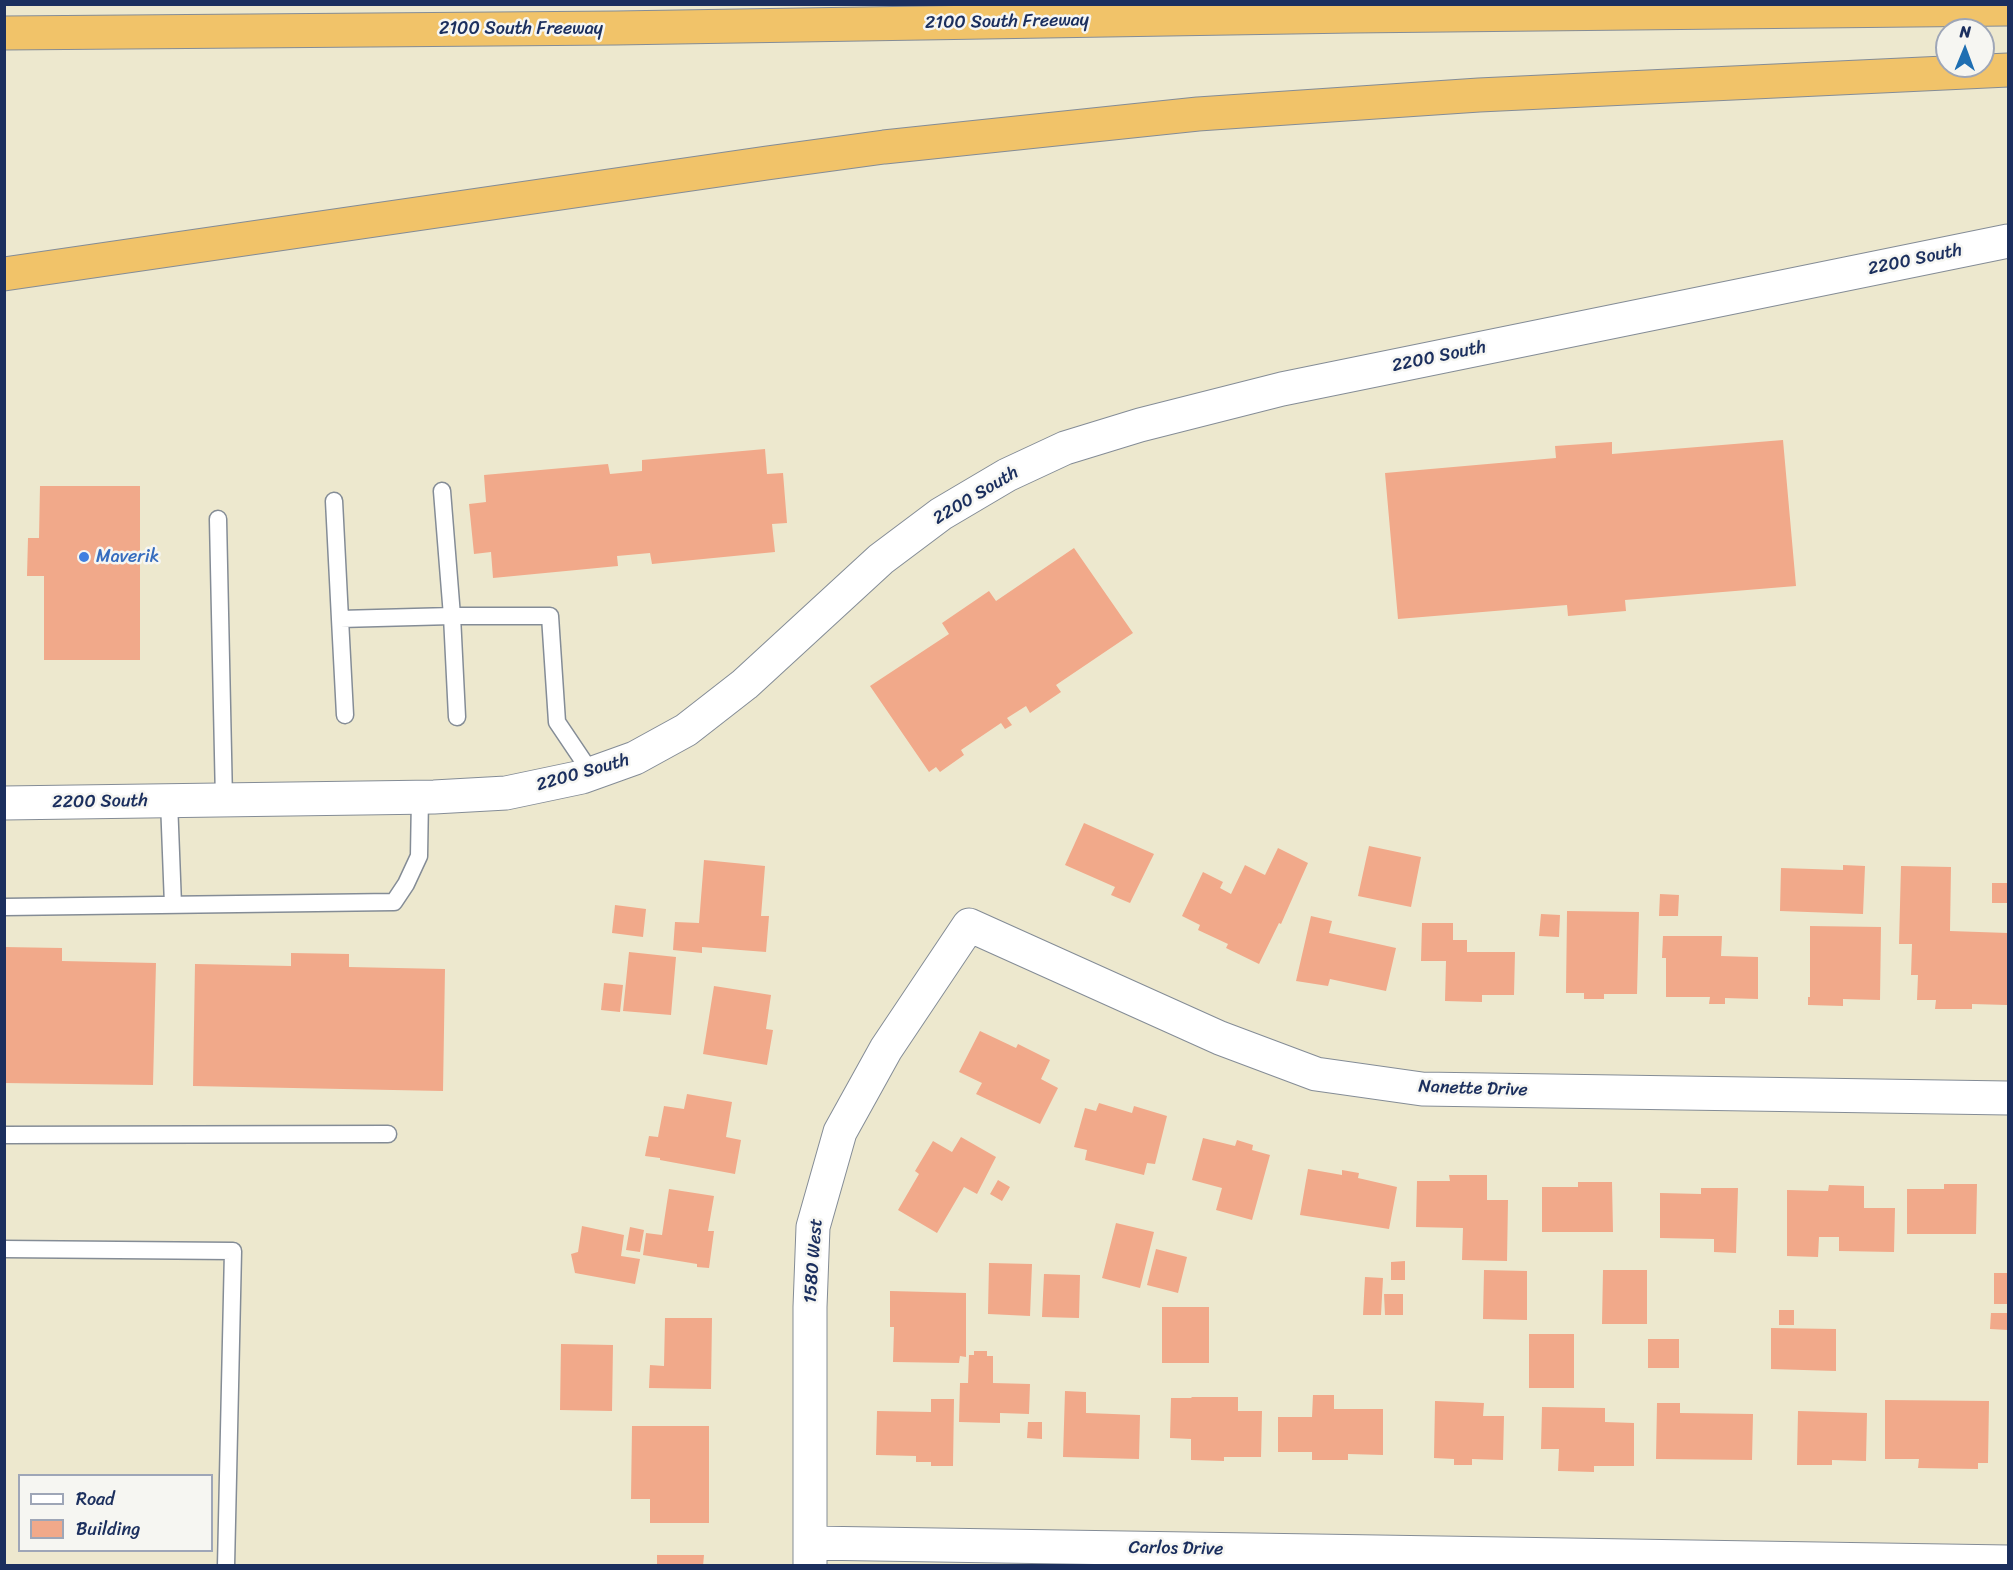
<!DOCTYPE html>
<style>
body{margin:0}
#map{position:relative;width:2013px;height:1570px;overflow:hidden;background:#ede8ce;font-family:Sriracha,sans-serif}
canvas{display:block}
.frame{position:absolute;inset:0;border:6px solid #1b2f5e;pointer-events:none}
.legend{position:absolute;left:18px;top:1474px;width:195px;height:78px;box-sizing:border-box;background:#f6f6f2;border:2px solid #9ea6b7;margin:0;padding:8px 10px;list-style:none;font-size:18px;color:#1b2f5e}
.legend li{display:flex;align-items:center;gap:12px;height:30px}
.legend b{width:30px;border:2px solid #9ea6b7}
.north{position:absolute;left:1935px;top:18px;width:60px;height:60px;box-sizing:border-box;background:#f6f6f2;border:2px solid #9ea6b7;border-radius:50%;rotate:1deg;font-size:16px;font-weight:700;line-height:24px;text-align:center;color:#1b2f5e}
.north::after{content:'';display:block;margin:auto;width:21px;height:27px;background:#1f6fb2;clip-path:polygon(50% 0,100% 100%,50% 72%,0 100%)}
</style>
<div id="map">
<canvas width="2013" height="1570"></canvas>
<div class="frame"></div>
<ul class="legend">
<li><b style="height:8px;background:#fff"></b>Road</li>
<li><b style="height:16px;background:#f1a98a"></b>Building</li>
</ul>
<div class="north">N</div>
</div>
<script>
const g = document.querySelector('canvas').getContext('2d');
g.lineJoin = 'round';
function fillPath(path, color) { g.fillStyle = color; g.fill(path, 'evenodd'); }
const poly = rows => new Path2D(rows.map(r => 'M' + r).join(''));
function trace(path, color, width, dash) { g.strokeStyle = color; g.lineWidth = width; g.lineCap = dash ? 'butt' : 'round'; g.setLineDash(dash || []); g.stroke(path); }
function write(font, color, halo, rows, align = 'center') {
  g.font = font + ' Sriracha,sans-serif'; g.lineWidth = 5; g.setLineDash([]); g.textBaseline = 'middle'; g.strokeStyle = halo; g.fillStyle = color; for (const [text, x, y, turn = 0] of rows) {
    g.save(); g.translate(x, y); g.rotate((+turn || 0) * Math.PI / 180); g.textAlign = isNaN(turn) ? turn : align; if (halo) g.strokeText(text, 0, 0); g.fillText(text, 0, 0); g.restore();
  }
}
const building = poly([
 [1783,440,1796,586,1625,600,1626,611,1568,616,1567,605,1398,619,1385,473,1556,458,1555,446,1612,442,1612,454],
 [765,449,767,474,783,473,787,523,772,524,775,552,652,564,650,553,617,556,618,566,493,578,491,552,474,554,469,504,486,502,484,475,608,464,610,474,642,471,642,460],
 [40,486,140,486,140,660,44,660,44,576,27,576,28,538,39,538],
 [1074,548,1133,633,1056,685,1061,692,1030,713,1026,706,1007,718,1012,725,1005,729,1001,723,961,750,964,755,940,772,936,767,929,772,870,686,949,634,942,623,989,591,996,601],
 [1084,823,1154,854,1130,903,1111,895,1115,887,1065,865],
 [1369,846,1421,857,1411,907,1358,896],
 [1278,848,1308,863,1281,924,1279,923,1259,964,1226,948,1228,944,1198,930,1200,925,1182,916,1203,872,1223,882,1220,888,1231,894,1245,865,1265,875],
 [704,860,765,866,761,916,769,916,766,952,702,947,702,953,673,950,675,922,699,923],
 [1843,865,1865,866,1863,914,1780,911,1781,868,1843,870],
 [1901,866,1951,867,1950,931,2008,933,2007,1005,1972,1004,1972,1009,1935,1009,1936,1000,1917,1000,1918,975,1911,975,1912,944,1899,944],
 [1992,883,2008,883,2008,903,1992,903],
 [1660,894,1679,895,1678,916,1659,916],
 [615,905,646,909,643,937,612,933],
 [1567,911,1639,912,1637,994,1604,994,1604,999,1584,999,1584,993,1566,993],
 [1541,914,1560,915,1559,937,1539,936],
 [1311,916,1332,921,1329,933,1396,948,1386,991,1330,979,1328,986,1296,981],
 [1422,923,1453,923,1453,940,1467,940,1467,952,1515,952,1514,995,1482,995,1482,1002,1445,1001,1446,961,1421,961],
 [1810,926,1881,927,1880,1000,1843,999,1843,1006,1808,1005,1808,997,1810,997],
 [1663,936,1722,936,1721,956,1758,957,1758,999,1725,998,1725,1004,1709,1004,1710,997,1666,997,1666,958,1662,958],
 [4,947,62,948,62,961,156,963,153,1085,4,1083],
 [629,952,676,957,671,1015,623,1011],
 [291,953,349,954,349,967,445,969,443,1091,193,1086,195,964,291,966],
 [604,983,623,985,620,1012,601,1010],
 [714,986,771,995,766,1029,773,1030,767,1065,703,1054],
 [980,1031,1016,1048,1018,1044,1050,1060,1041,1079,1058,1088,1040,1124,976,1094,982,1083,959,1072],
 [687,1094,732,1102,726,1137,741,1140,735,1174,660,1160,660,1158,645,1156,649,1136,658,1137,664,1106,684,1109],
 [1099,1103,1132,1113,1134,1106,1167,1116,1155,1164,1147,1163,1144,1175,1085,1160,1087,1150,1074,1147,1085,1108,1096,1111],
 [961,1137,996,1157,977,1194,964,1187,937,1233,898,1210,919,1174,915,1171,933,1141,952,1152],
 [1203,1138,1235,1146,1237,1140,1253,1145,1252,1150,1270,1155,1252,1220,1216,1210,1222,1188,1192,1180],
 [1308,1169,1342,1175,1342,1170,1359,1173,1358,1178,1397,1187,1389,1229,1300,1215],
 [1449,1175,1487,1175,1487,1200,1508,1200,1507,1261,1462,1260,1463,1228,1416,1227,1417,1181,1450,1181],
 [998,1180,1010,1187,1002,1201,990,1194],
 [1578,1182,1612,1182,1613,1232,1542,1232,1542,1187,1578,1187],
 [1944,1184,1977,1184,1976,1234,1907,1234,1907,1189,1944,1189],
 [1829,1185,1864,1186,1864,1208,1895,1208,1894,1252,1839,1251,1839,1237,1819,1237,1818,1257,1787,1256,1787,1190,1828,1191],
 [1701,1188,1738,1188,1736,1253,1714,1252,1714,1239,1660,1238,1660,1193,1701,1194],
 [669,1189,714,1196,708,1231,714,1231,709,1268,697,1267,697,1264,643,1255,646,1233,662,1235],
 [1116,1223,1154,1232,1140,1288,1102,1278],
 [582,1226,624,1235,621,1256,640,1259,635,1284,575,1273,571,1254,578,1252],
 [630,1227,644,1230,640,1252,626,1250],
 [1156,1249,1187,1257,1178,1293,1147,1285],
 [1405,1261,1405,1280,1391,1280,1391,1262],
 [989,1263,1032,1264,1030,1316,988,1314],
 [1484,1270,1527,1271,1527,1320,1483,1319],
 [1603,1270,1647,1270,1647,1324,1602,1324],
 [1994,1273,2008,1273,2008,1304,1994,1304],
 [1044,1274,1080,1275,1079,1318,1042,1317],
 [1365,1277,1383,1278,1381,1315,1363,1315],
 [890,1291,966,1293,966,1357,960,1356,959,1363,893,1362,894,1327,890,1327],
 [1384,1294,1403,1294,1403,1315,1385,1315],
 [1162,1307,1209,1307,1209,1363,1162,1363],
 [1779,1310,1794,1310,1794,1325,1779,1325],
 [1991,1313,2008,1313,2008,1330,1990,1329],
 [665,1318,712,1318,711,1389,649,1388,650,1365,664,1366],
 [1771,1328,1836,1329,1836,1371,1771,1369],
 [1529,1334,1574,1334,1574,1388,1529,1388],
 [1648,1339,1679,1339,1679,1368,1648,1368],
 [561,1344,613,1345,612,1411,560,1410],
 [974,1351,987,1351,987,1356,993,1356,993,1383,1030,1384,1029,1414,1000,1413,1000,1423,959,1422,960,1383,968,1383,969,1355,974,1355],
 [1065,1391,1086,1392,1086,1413,1140,1415,1139,1459,1063,1457],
 [1313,1395,1334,1395,1334,1409,1383,1409,1383,1455,1348,1454,1348,1460,1312,1460,1312,1452,1278,1452,1278,1417,1312,1417],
 [1192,1397,1238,1397,1238,1411,1262,1411,1261,1457,1224,1457,1224,1461,1191,1460,1191,1439,1170,1438,1171,1398,1191,1398],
 [931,1399,954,1399,953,1466,931,1466,931,1462,916,1462,916,1456,876,1455,877,1411,931,1412],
 [1885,1400,1989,1401,1988,1463,1978,1463,1978,1469,1918,1468,1919,1459,1885,1459],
 [1435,1401,1484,1403,1483,1416,1504,1416,1503,1460,1472,1459,1472,1465,1454,1465,1454,1459,1434,1458],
 [1657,1403,1680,1403,1680,1413,1753,1414,1752,1460,1656,1459],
 [1542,1407,1605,1408,1605,1422,1634,1423,1634,1466,1594,1466,1594,1472,1558,1471,1559,1449,1541,1449],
 [1798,1411,1867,1413,1866,1461,1832,1460,1832,1465,1797,1465],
 [1028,1422,1042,1422,1042,1439,1027,1438],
 [632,1426,709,1426,709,1523,650,1523,650,1499,631,1499],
 [657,1555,704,1555,703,1566,657,1566]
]);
const service = poly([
 [442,491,452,616,550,616,557,722,592,774],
 [334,501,340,619,452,616,457,717],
 [218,519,224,801],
 [340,619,345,715],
 [169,801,173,905],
 [4,907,394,902,406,884,419,856,420,797],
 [4,1135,388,1134],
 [4,1249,233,1251,226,1566]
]);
const minor = poly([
 [4,803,434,797,506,793,582,777,635,758,686,730,745,684,881,559,941,514,1007,475,1065,448,1140,425,1282,389,2008,241],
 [811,1543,2008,1562],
 [810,1566,810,1307,813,1227,840,1132,886,1049,969,925,1220,1038,1316,1074,1422,1089,2008,1098]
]);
const motorway = poly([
 [4,33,616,28,1353,16,2008,9],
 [4,274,767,163,884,147,1198,114,1479,95,2008,70]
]);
const markers = [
 [84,557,6,"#3f7fe0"]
];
const streetNames = [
 ["2100 South Freeway",1007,22,-1],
 ["2100 South Freeway",521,29],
 ["2200 South",1915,260,-12],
 ["2200 South",1439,357,-12],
 ["2200 South",976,496,-31],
 ["2200 South",583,773,-16],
 ["2200 South",100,802,-1],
 ["Nanette Drive",1473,1089,2],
 ["1580 West",814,1261,-86],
 ["Carlos Drive",1176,1549,1]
];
const shopNames = [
 ["Maverik",96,557]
];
fillPath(building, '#f1a98a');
trace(service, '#848c96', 19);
trace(minor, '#848c96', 35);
trace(motorway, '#848c96', 35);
trace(service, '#fff', 16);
trace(minor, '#fff', 33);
trace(motorway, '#f1c369', 33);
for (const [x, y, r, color] of markers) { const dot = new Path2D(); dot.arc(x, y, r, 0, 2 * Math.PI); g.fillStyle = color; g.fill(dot); trace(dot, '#f6f6f2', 2); }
write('18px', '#1b2f5e', '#f6f6f2', streetNames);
write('18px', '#366cbe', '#f6f6f2', shopNames, 'left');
</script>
